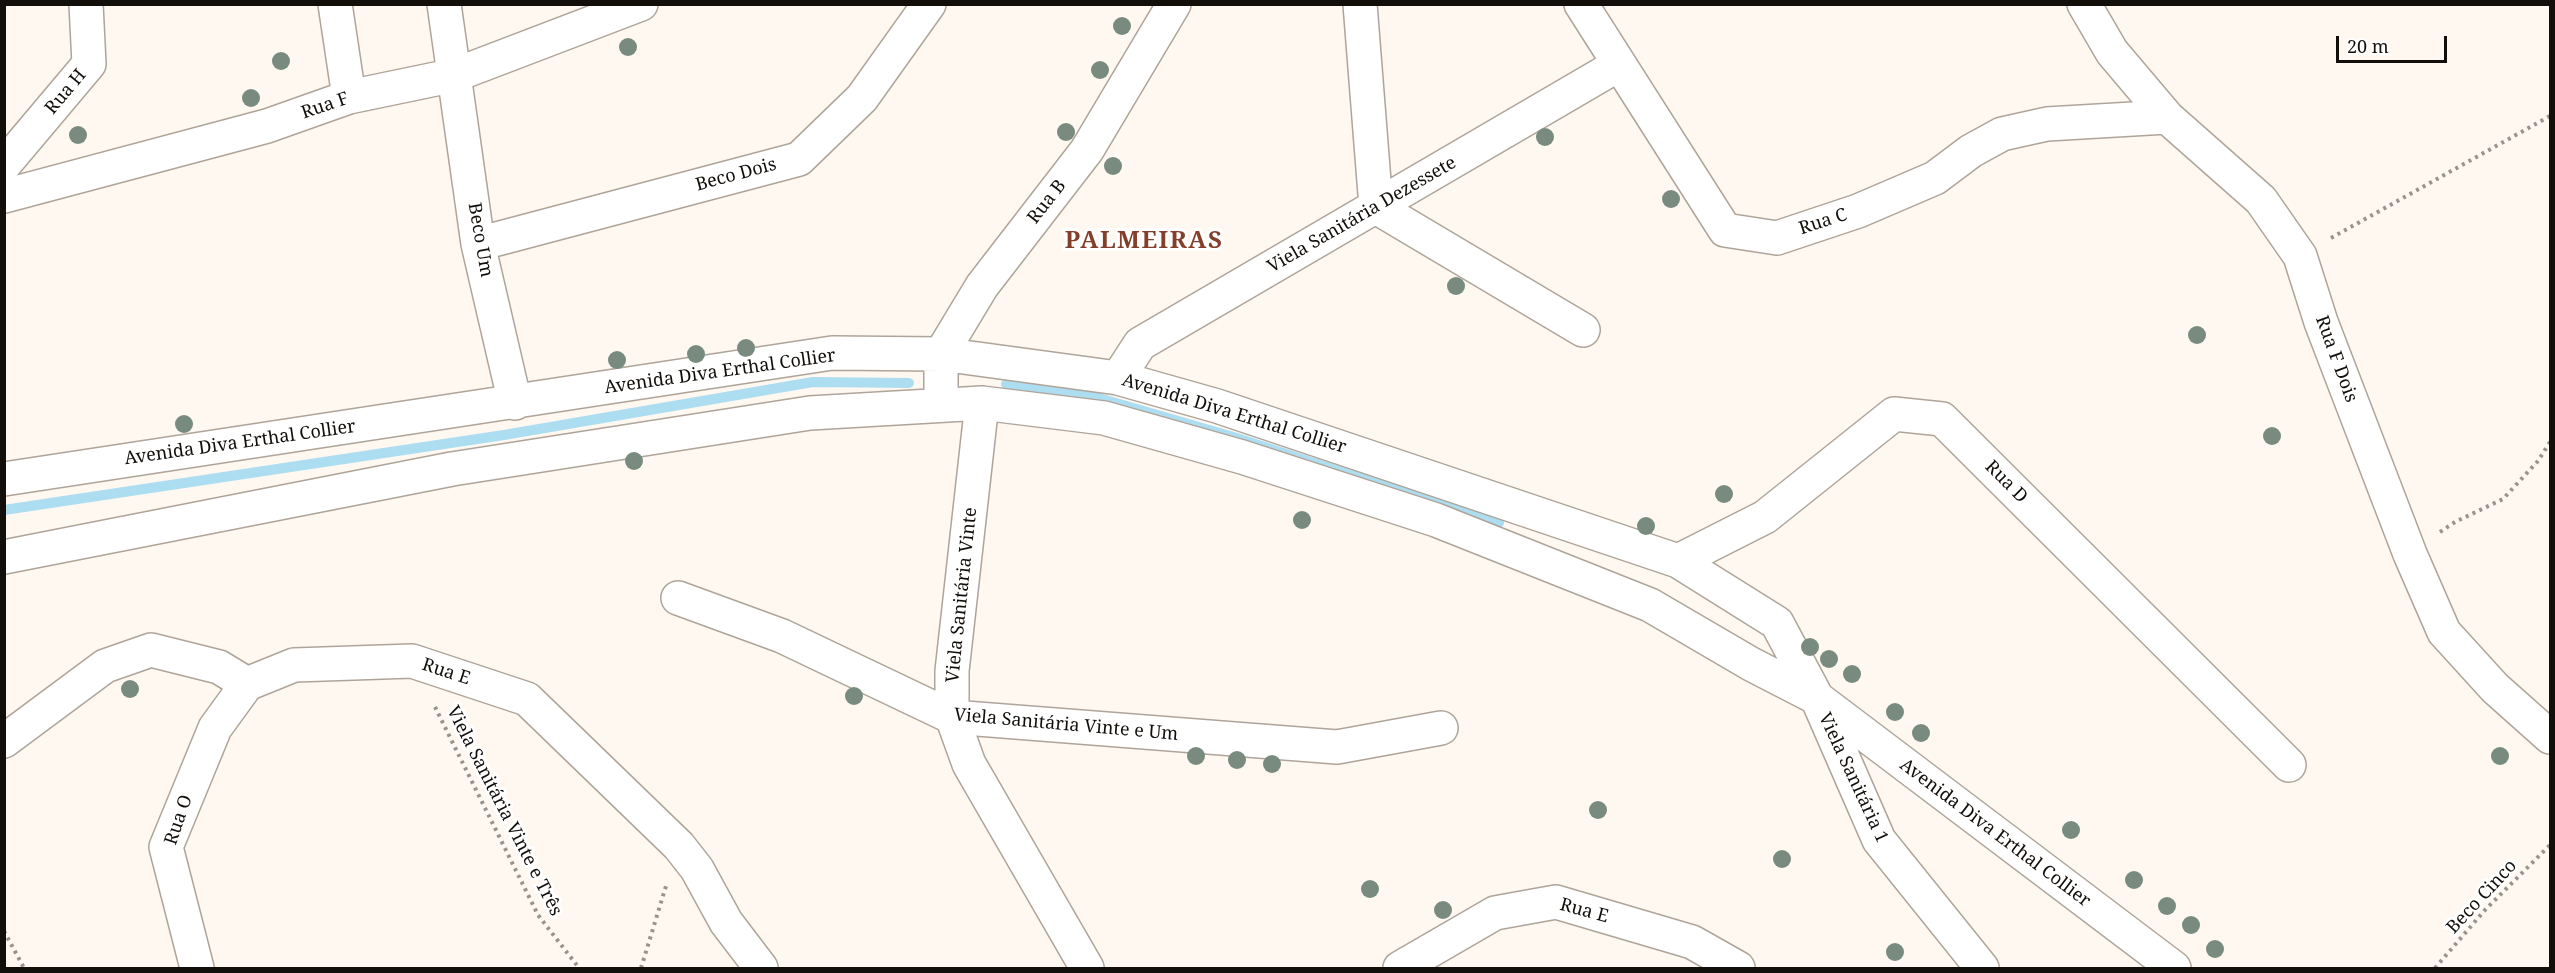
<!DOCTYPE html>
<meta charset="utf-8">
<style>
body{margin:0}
#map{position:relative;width:2555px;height:973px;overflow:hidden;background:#fef8f0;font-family:"Noto Serif",serif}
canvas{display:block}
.frame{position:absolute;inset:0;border:6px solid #120f0b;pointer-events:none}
.scale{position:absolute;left:2336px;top:36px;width:111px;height:27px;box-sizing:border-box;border:3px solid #120f0b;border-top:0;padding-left:8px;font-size:18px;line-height:21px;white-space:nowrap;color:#120f0b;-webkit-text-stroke:4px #fff;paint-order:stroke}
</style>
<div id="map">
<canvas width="2555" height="973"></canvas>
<div class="frame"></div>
<div class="scale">20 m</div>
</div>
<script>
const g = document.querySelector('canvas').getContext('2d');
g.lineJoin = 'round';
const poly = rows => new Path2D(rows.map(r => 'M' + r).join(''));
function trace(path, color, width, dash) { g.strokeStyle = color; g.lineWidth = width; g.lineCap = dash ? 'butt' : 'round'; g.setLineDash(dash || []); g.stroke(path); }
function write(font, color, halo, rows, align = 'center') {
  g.font = font + ' "Noto Serif",serif'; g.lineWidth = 6; g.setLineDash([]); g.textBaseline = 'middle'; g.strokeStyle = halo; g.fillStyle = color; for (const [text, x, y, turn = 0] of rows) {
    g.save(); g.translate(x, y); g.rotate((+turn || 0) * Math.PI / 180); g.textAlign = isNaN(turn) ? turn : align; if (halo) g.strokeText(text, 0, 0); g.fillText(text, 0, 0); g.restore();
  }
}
const stream = poly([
 [1006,384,1085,394,1237,438,1499,523],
 [4,510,504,435,813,382,909,383]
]);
const path = poly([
 [2331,238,2550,116],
 [2440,532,2455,522,2503,499,2538,461,2550,442],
 [435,707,538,915,579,968],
 [4,931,24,968],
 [641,968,666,886],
 [2435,968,2485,910,2550,845]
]);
const minor = poly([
 [335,4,349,97],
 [444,4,478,244,515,403],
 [1360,4,1376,207,1583,330],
 [1581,4,1725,230,1777,238,1858,211,1935,178,1971,151,2002,134,2047,124,2167,117],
 [2084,4,2112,52,2167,117,2261,200,2300,256,2321,322,2410,554,2444,632,2495,688,2550,737],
 [4,165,89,64,86,4],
 [4,196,267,126,349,97,455,75,641,4],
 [478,244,799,159,862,98,929,4],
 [1118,378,1140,344,1618,65],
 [982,403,952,671,952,717,969,764,1087,968],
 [941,404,941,354,982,286,1087,150,1174,4],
 [4,479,832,353,941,354,1118,378,1217,406,1678,561,1777,623,1817,698,1879,840,1982,968],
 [4,557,452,469,810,413,982,403,1104,418,1242,457,1436,520,1650,605,1751,664,1817,698,2174,968],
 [1678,561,1765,517,1894,414,1942,419,2289,765],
 [678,598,782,636,952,717,1337,747,1441,728],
 [4,741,105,666,151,650,219,667,247,684,294,665,412,661,527,699,679,846,697,869,726,922,761,968],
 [197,968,166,847,215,728,247,684],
 [1400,968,1495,913,1556,902,1692,942,1738,968]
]);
const trees = [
 [1122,26],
 [628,47],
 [281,61],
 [1100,70],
 [251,98],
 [1066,132],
 [78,135],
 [1545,137],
 [1113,166],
 [1671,199],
 [1456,286],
 [2197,335],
 [746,348],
 [696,354],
 [617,360],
 [184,424],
 [2272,436],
 [634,461],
 [1724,494],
 [1302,520],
 [1646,526],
 [1810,647],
 [1829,659],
 [1852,674],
 [130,689],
 [854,696],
 [1895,712],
 [1921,733],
 [1196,756],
 [2500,756],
 [1237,760],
 [1272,764],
 [1598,810],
 [2071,830],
 [1782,859],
 [2134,880],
 [1370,889],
 [2167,906],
 [1443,910],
 [2191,925],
 [2215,949],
 [1895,952]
];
const streetNames = [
 ["Rua H",66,92,-50],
 ["Rua F",325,106,-19],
 ["Beco Dois",736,175,-15],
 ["Rua B",1047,202,-52],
 ["Viela Sanitária Dezessete",1362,215,-30],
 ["Rua C",1823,222,-18],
 ["Beco Um",480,240,80],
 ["Rua F Dois",2336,359,70],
 ["Avenida Diva Erthal Collier",720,372,-8],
 ["Avenida Diva Erthal Collier",1234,414,17],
 ["Avenida Diva Erthal Collier",240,443,-8],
 ["Rua D",2006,482,45],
 ["Viela Sanitária Vinte",962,595,-84],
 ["Rua E",446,672,18],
 ["Viela Sanitária Vinte e Um",1066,725,5],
 ["Viela Sanitária 1",1853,778,65],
 ["Viela Sanitária Vinte e Três",504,811,63],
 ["Rua O",179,820,-71],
 ["Avenida Diva Erthal Collier",1995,833,37],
 ["Beco Cinco",2482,897,-47],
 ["Rua E",1584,911,15]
];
const districtNames = [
 ["PALMEIRAS",1144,241]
];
trace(stream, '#adddf1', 10);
trace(minor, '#afa499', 36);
trace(path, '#98938d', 4, [3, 4.5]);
trace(minor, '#fff', 33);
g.fillStyle = '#798b7e';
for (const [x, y] of trees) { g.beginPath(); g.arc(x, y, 9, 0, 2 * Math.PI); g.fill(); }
write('18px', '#120f0b', '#fff', streetNames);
g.letterSpacing = '1.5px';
write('bold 24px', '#843f2b', '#fff', districtNames);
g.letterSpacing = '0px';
</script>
